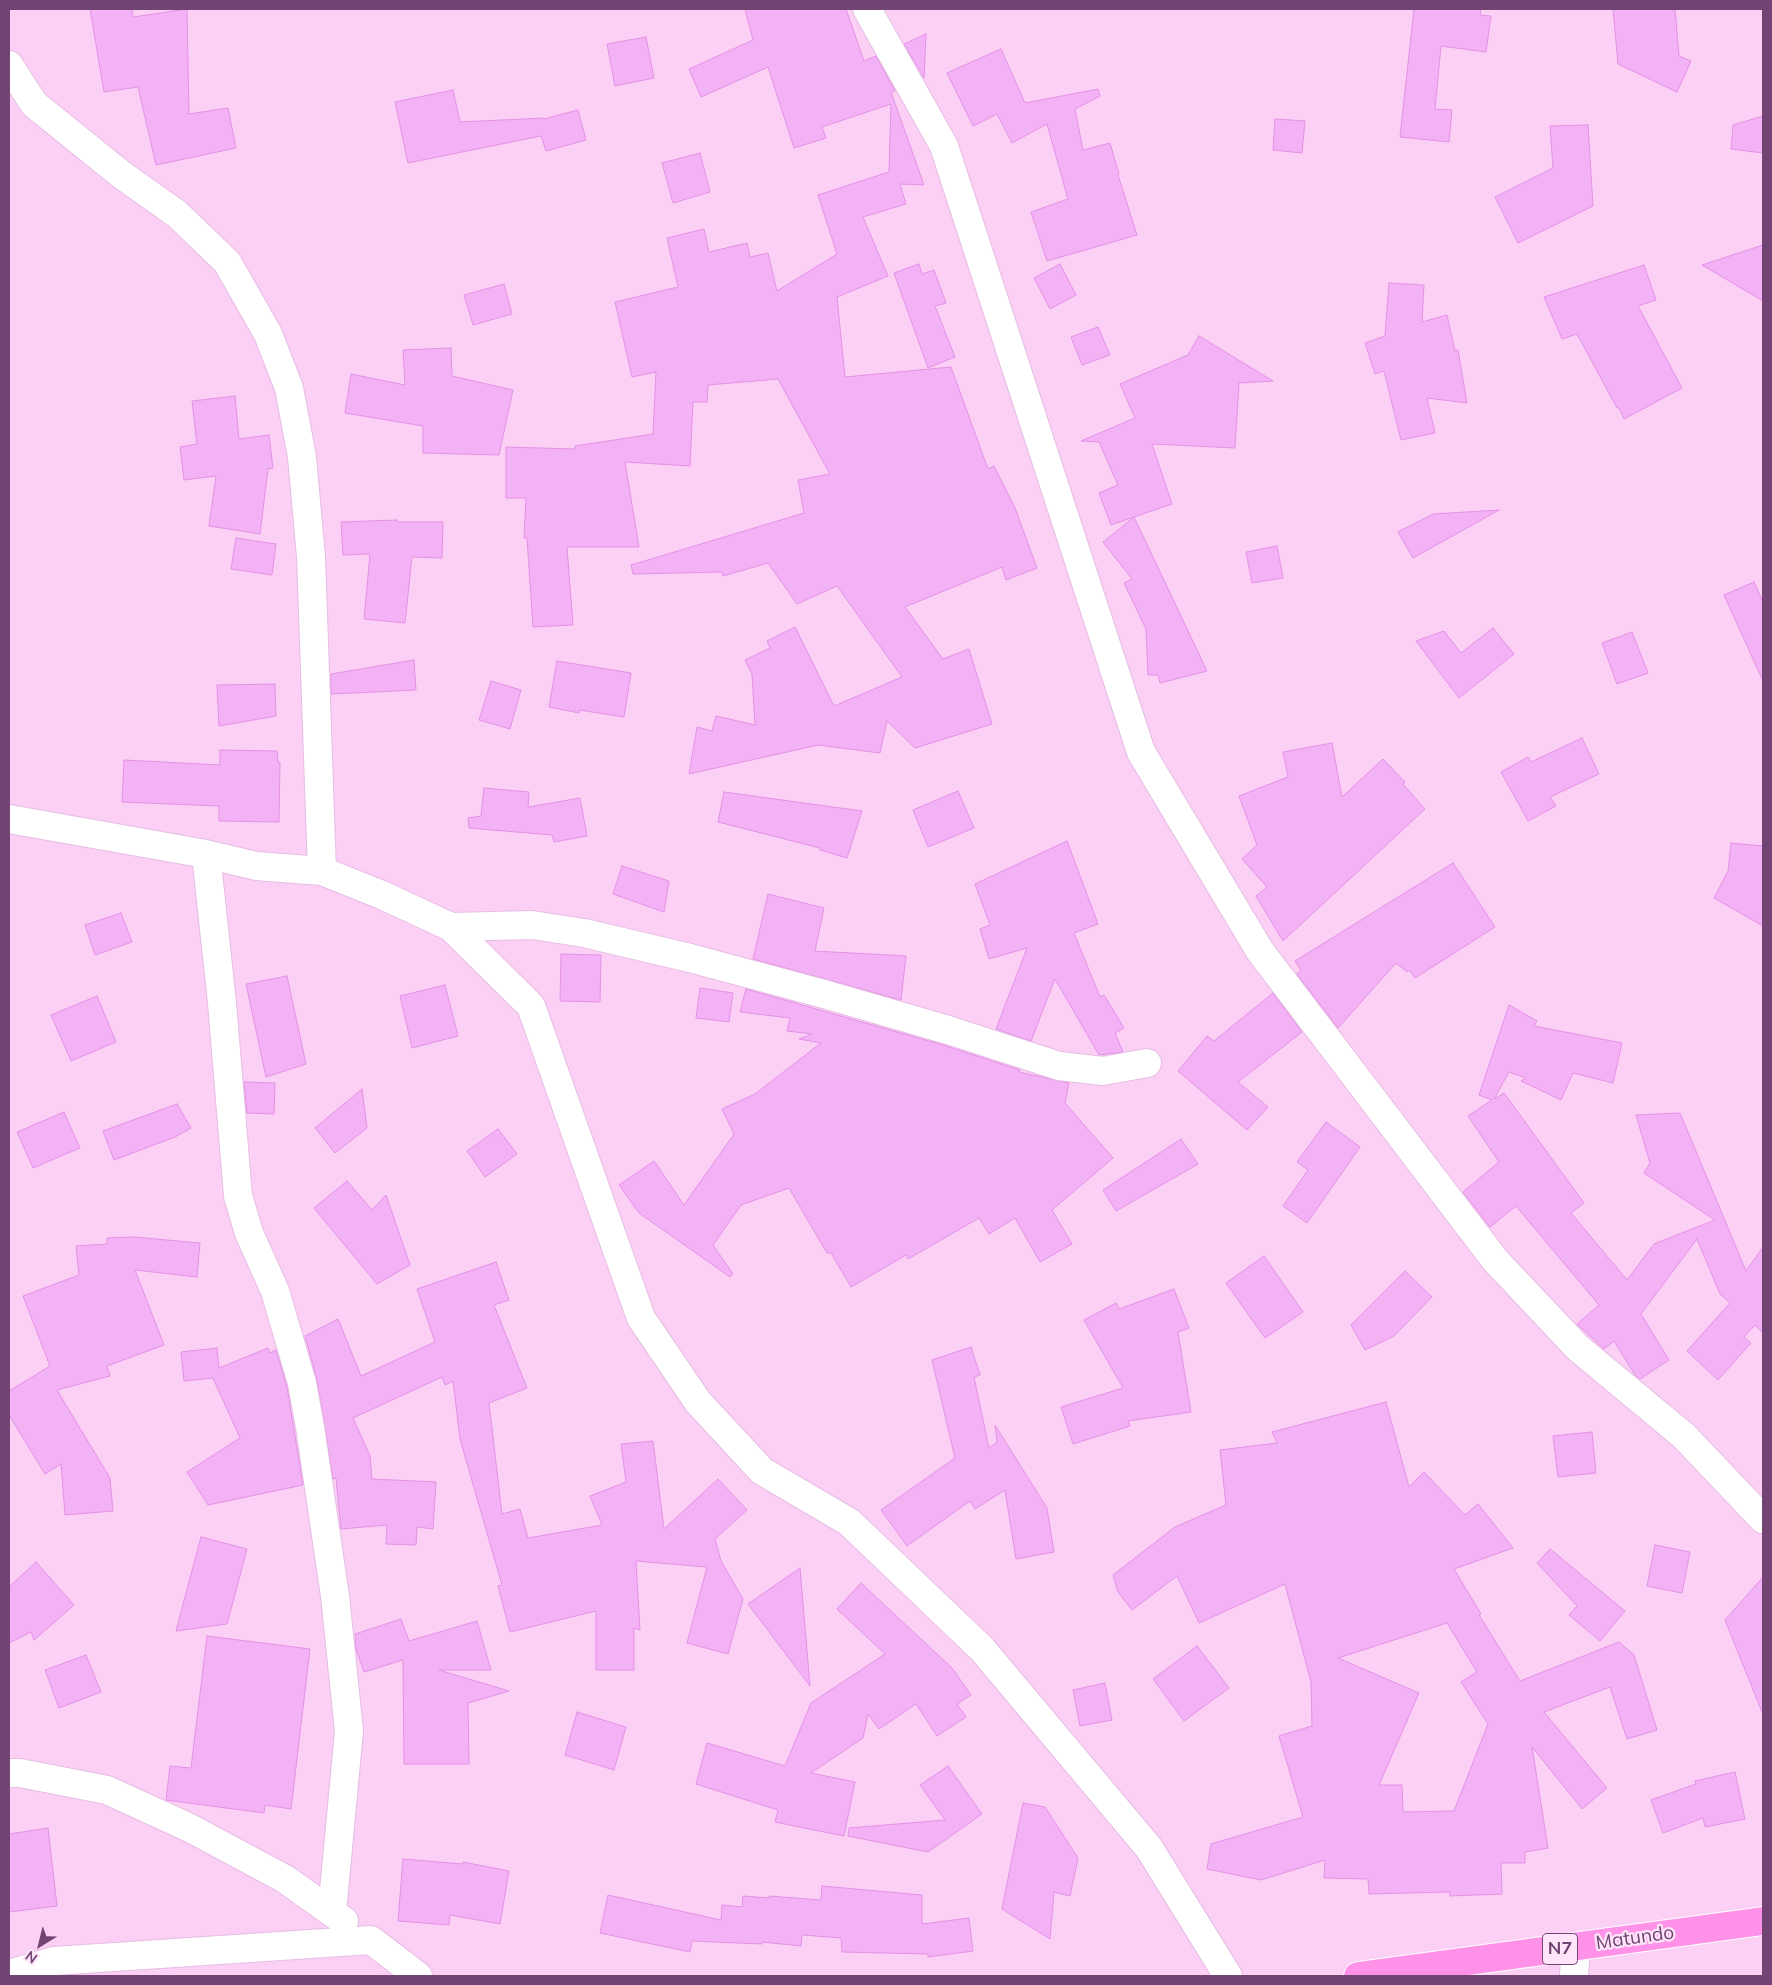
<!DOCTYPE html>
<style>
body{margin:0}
#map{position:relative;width:1772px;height:1985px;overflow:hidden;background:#fedcf7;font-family:Mulish,sans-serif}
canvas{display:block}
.frame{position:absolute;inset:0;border:10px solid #714474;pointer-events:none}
.north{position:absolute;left:15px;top:1920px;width:50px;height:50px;-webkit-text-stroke:4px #ffe4fa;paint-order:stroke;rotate:216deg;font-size:14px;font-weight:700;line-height:20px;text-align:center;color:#714474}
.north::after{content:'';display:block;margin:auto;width:18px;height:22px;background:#714474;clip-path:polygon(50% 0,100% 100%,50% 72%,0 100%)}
</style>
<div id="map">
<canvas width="1772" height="1985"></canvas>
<div class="frame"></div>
<div class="north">N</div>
</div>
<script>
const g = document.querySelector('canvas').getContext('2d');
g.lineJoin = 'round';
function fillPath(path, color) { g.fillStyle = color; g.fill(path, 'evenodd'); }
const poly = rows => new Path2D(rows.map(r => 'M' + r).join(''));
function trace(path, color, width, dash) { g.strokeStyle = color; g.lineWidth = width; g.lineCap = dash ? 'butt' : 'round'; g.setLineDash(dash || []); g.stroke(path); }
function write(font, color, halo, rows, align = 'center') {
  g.font = font + ' Mulish,sans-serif'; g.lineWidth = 4.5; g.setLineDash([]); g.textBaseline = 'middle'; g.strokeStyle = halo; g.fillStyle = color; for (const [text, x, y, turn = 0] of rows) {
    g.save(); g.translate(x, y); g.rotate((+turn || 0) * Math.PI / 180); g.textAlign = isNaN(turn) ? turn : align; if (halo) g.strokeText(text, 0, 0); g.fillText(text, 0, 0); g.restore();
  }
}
const residential = poly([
 [9,9,1763,9,1763,1976,9,1976]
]);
const building = poly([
 [90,9,132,9,133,17,187,9,189,114,228,108,236,148,156,165,138,87,104,92,90,9],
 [745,9,846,9,864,61,876,56,895,91,891,92,924,185,900,184,906,204,863,217,888,276,837,297,845,377,951,367,988,469,994,466,1015,508,1037,568,1006,580,1002,567,905,607,943,659,969,649,992,724,915,748,887,721,880,753,818,745,689,774,697,727,712,731,716,716,755,725,752,674,745,660,770,648,767,641,795,627,834,706,902,677,837,586,797,604,768,563,723,576,722,572,633,574,631,565,804,513,798,480,830,474,778,379,708,385,707,402,693,402,690,466,625,462,639,547,567,547,573,625,533,627,527,538,524,538,526,498,506,498,506,447,575,449,575,446,653,434,656,372,632,377,615,302,678,287,667,238,704,229,709,252,747,243,750,257,768,253,777,291,837,254,818,195,889,172,891,104,822,127,826,138,794,148,768,67,701,97,689,69,753,40,745,9],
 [1414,9,1481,9,1480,15,1491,16,1486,52,1441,46,1435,109,1452,110,1449,142,1400,137,1414,9],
 [1613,9,1675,9,1679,56,1691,61,1677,92,1618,64,1613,9],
 [926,34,924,78,904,44,926,34],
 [646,37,654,78,615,86,607,44,646,37],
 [1001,49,1025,103,1098,89,1100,96,1075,109,1083,150,1110,143,1119,174,1118,175,1137,235,1047,261,1031,212,1068,199,1047,124,1012,143,997,114,973,126,947,73,1001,49],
 [453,90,460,122,544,118,544,119,578,110,586,140,546,151,541,136,408,163,395,102,453,90],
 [1763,116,1763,153,1731,149,1733,125,1763,116],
 [1275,119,1305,121,1302,153,1273,150,1275,119],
 [1588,125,1593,206,1518,243,1495,197,1553,168,1550,126,1588,125],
 [700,153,710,192,673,203,662,163,700,153],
 [1763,245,1763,301,1702,265,1763,245],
 [919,264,922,274,934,270,946,303,935,306,955,357,928,368,894,273,919,264],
 [1060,264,1076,295,1050,309,1034,278,1060,264],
 [1644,265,1656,300,1638,306,1682,388,1624,419,1619,408,1617,408,1577,334,1562,339,1544,297,1644,265],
 [1389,283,1424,285,1422,322,1447,315,1455,351,1458,350,1467,403,1427,398,1435,433,1401,440,1384,371,1375,374,1365,343,1385,336,1389,283],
 [504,284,512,314,473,325,464,295,504,284],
 [1098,327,1110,355,1082,365,1071,337,1098,327],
 [1199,336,1273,381,1239,383,1235,448,1152,444,1172,504,1134,517,1207,671,1160,683,1158,675,1148,675,1146,629,1124,583,1132,579,1103,542,1134,517,1111,525,1099,493,1118,485,1099,442,1081,441,1135,418,1120,384,1188,355,1199,336],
 [451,348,452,376,513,390,499,455,423,453,423,426,345,413,351,374,405,385,403,350,451,348],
 [235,396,239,439,269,435,273,468,268,469,260,534,209,526,216,476,184,480,180,447,197,444,192,401,235,396],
 [1499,510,1413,558,1398,532,1433,514,1499,510],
 [397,520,397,522,443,522,442,558,412,557,405,623,364,619,370,554,343,555,341,522,397,520],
 [236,538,276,544,272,575,231,569,236,538],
 [1277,546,1283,578,1252,583,1246,552,1277,546],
 [1754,582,1763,602,1763,681,1724,595,1754,582],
 [1493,628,1514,654,1459,698,1416,641,1444,631,1461,653,1493,628],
 [1632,632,1648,673,1617,684,1602,643,1632,632],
 [414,660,416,690,331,694,331,674,414,660],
 [557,661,631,673,624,717,579,710,579,713,549,707,557,661],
 [491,681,521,690,510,729,479,720,491,681],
 [275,684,276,716,219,726,217,685,275,684],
 [1582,738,1599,774,1550,797,1556,806,1528,821,1501,772,1528,757,1531,762,1582,738],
 [1332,743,1342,797,1383,759,1405,782,1403,784,1425,809,1283,941,1256,896,1267,887,1242,859,1257,845,1239,796,1288,777,1283,752,1332,743],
 [220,750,277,751,278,762,280,762,279,822,219,821,219,806,122,802,124,760,220,765,220,750],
 [484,788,529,792,528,807,580,798,587,836,554,842,552,835,469,828,468,818,481,816,484,788],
 [958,791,974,828,928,847,913,810,958,791],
 [724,792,862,811,847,858,820,850,820,848,718,822,724,792],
 [1067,841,1098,924,1074,933,1100,997,1104,995,1124,1028,1115,1033,1123,1052,1099,1055,1055,979,1031,1041,996,1029,1027,948,989,959,980,929,990,925,975,884,1067,841],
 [1731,843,1763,846,1763,926,1714,898,1728,871,1731,843],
 [1453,863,1495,927,1415,978,1409,970,1407,972,1396,963,1338,1028,1297,974,1301,970,1295,961,1453,863],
 [622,866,669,881,664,912,613,894,622,866],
 [768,894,824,908,815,951,906,956,901,1000,753,959,768,894],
 [121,913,132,942,95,955,85,925,121,913],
 [561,954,601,955,600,1002,560,1001,561,954],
 [287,976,306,1064,266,1077,246,984,287,976],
 [445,985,458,1036,412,1048,400,996,445,985],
 [700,988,733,993,729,1022,696,1018,700,988],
 [746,989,943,1045,1020,1070,1019,1072,1069,1083,1065,1103,1113,1158,1052,1210,1072,1244,1040,1262,1015,1218,989,1234,979,1218,908,1259,906,1255,851,1287,831,1253,827,1253,789,1188,741,1205,713,1245,733,1274,730,1277,639,1213,619,1185,654,1161,684,1205,734,1134,722,1109,755,1094,821,1043,799,1039,812,1034,787,1031,790,1018,740,1012,746,989],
 [1273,993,1302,1032,1238,1082,1268,1107,1247,1130,1178,1071,1207,1036,1214,1041,1273,993],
 [97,996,116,1042,71,1061,51,1015,97,996],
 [1509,1005,1537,1021,1534,1026,1622,1043,1613,1083,1573,1073,1561,1100,1521,1081,1526,1078,1509,1072,1494,1099,1504,1093,1584,1203,1571,1213,1627,1280,1654,1244,1715,1220,1644,1173,1650,1163,1636,1115,1680,1113,1746,1271,1763,1247,1763,1333,1755,1325,1744,1337,1751,1343,1718,1380,1687,1351,1730,1303,1720,1294,1697,1239,1641,1314,1669,1360,1640,1379,1635,1375,1614,1341,1604,1349,1577,1324,1599,1305,1516,1206,1490,1227,1463,1192,1499,1162,1468,1116,1492,1100,1479,1095,1509,1005],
 [244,1082,275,1083,274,1114,247,1113,244,1082],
 [362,1089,367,1128,335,1153,315,1128,362,1089],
 [177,1104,191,1128,175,1137,114,1160,103,1131,177,1104],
 [64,1112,80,1148,33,1168,17,1132,64,1112],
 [1326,1122,1360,1147,1307,1223,1283,1206,1308,1170,1297,1162,1326,1122],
 [498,1129,517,1154,485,1177,467,1151,498,1129],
 [1181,1139,1198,1164,1116,1211,1103,1190,1181,1139],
 [347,1181,372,1210,386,1195,410,1265,377,1284,314,1208,347,1181],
 [134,1237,200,1243,197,1277,135,1270,164,1345,107,1366,110,1376,57,1390,110,1478,113,1511,65,1515,61,1464,45,1474,9,1415,9,1391,50,1366,23,1296,79,1275,76,1246,107,1244,107,1238,134,1237],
 [1264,1256,1303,1312,1265,1338,1226,1283,1264,1256],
 [496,1262,509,1300,494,1305,527,1388,489,1403,502,1514,520,1509,528,1538,602,1525,590,1496,626,1482,621,1444,653,1441,664,1529,718,1479,747,1510,715,1539,721,1561,743,1599,728,1654,687,1643,707,1567,636,1561,640,1630,634,1628,634,1670,596,1670,596,1611,510,1632,498,1586,502,1585,460,1439,453,1381,445,1385,442,1377,353,1418,370,1456,372,1479,436,1482,433,1529,417,1527,416,1545,386,1544,387,1525,341,1529,336,1478,333,1479,317,1380,305,1336,338,1319,361,1376,435,1342,417,1289,496,1262],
 [1405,1271,1432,1297,1394,1336,1365,1350,1351,1325,1405,1271],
 [1174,1289,1189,1328,1178,1332,1191,1412,1128,1421,1130,1426,1073,1444,1061,1407,1123,1388,1084,1320,1116,1303,1119,1309,1174,1289],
 [971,1347,980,1375,974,1377,989,1448,997,1442,995,1425,1047,1508,1054,1552,1016,1559,1005,1490,975,1509,970,1501,907,1546,881,1510,955,1458,932,1360,971,1347],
 [217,1348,219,1368,268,1348,270,1353,276,1350,287,1387,303,1485,208,1505,187,1472,240,1438,213,1378,184,1381,181,1352,217,1348],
 [1386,1402,1409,1487,1424,1472,1465,1515,1478,1504,1513,1548,1454,1569,1481,1614,1479,1615,1520,1681,1619,1642,1634,1655,1657,1730,1627,1739,1610,1687,1544,1712,1607,1788,1582,1809,1532,1747,1548,1848,1525,1852,1525,1863,1501,1863,1502,1894,1450,1896,1450,1892,1369,1894,1368,1879,1324,1878,1325,1860,1261,1880,1207,1869,1211,1844,1303,1817,1279,1736,1312,1726,1311,1682,1285,1584,1199,1623,1177,1576,1132,1610,1118,1592,1113,1575,1175,1527,1226,1505,1220,1450,1277,1443,1272,1432,1386,1402],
 [1447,1623,1477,1672,1461,1682,1488,1724,1454,1811,1403,1812,1402,1785,1379,1785,1419,1693,1338,1658,1447,1623],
 [1592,1432,1596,1473,1558,1477,1553,1436,1592,1432],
 [201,1537,247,1549,227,1624,176,1631,201,1537],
 [1655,1545,1690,1552,1682,1593,1647,1586,1655,1545],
 [1550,1549,1625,1611,1600,1641,1569,1615,1577,1606,1537,1563,1550,1549],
 [36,1562,74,1605,34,1640,31,1632,9,1643,9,1587,36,1562],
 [800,1568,810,1686,748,1604,800,1568],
 [1763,1577,1763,1711,1762,1712,1725,1620,1763,1577],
 [861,1583,952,1668,971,1695,957,1704,966,1717,937,1736,916,1704,879,1729,868,1714,863,1738,811,1773,855,1782,844,1836,775,1822,778,1810,696,1784,707,1743,785,1766,811,1703,885,1654,837,1609,861,1583],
 [401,1619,409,1641,477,1621,491,1670,439,1670,509,1691,468,1703,469,1764,404,1764,403,1660,364,1672,356,1649,355,1634,401,1619],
 [207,1636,310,1649,291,1809,265,1805,264,1813,166,1800,170,1766,191,1768,207,1636],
 [1197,1646,1229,1688,1184,1721,1153,1679,1197,1646],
 [86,1655,101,1692,59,1708,45,1670,86,1655],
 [1105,1683,1112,1720,1080,1726,1073,1690,1105,1683],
 [577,1712,626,1727,614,1770,565,1755,577,1712],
 [948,1766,982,1814,928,1852,848,1836,849,1828,945,1820,920,1785,948,1766],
 [1735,1772,1745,1819,1705,1827,1703,1818,1663,1833,1651,1800,1696,1784,1695,1781,1735,1772],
 [1023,1803,1045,1807,1078,1858,1070,1896,1054,1892,1050,1939,1002,1909,1023,1803],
 [48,1828,57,1906,9,1912,9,1834,48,1828],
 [403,1859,463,1864,463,1862,509,1871,500,1924,450,1915,449,1925,398,1921,403,1859],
 [822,1886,922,1895,922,1924,969,1918,973,1951,928,1957,928,1954,842,1952,841,1938,802,1935,801,1946,762,1942,762,1944,692,1941,690,1952,600,1933,608,1895,721,1920,722,1905,742,1907,743,1896,769,1898,769,1896,821,1900,822,1886]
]);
const street = poly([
 [867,9,944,146,1141,752,1260,951,1495,1260,1578,1348,1684,1436,1763,1519],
 [9,65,34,104,122,175,177,214,227,262,268,334,289,388,302,457,311,557,322,871],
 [9,819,206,854,256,866,322,871,382,895,451,927,531,1006,641,1318,698,1402,762,1471,849,1522,982,1649,1149,1848,1228,1976],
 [206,854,222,1003,238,1196,249,1233,275,1291,302,1383,310,1427,335,1596,349,1731,332,1912],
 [451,927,532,925,584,933,690,958,824,994,948,1030,1059,1066,1103,1071,1147,1063],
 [9,1773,20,1773,107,1790,190,1828,285,1879,344,1921],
 [9,1974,54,1961,371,1940,418,1976],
 [1574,1976,1576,1946]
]);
const primary = poly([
 [1358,1976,1763,1921]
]);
const shields = [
 [1560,1949,35]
];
const shieldNames = [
 ["N7",1560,1949]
];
const streetNames = [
 ["Matundo",1635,1938,-8]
];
fillPath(residential, '#fbd0f4');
fillPath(building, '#f3b2f5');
trace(building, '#e591e8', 1);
trace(street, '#e6bde4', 30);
trace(primary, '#fff', 30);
trace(street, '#fff', 28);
trace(primary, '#ff92e8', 28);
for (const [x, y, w] of shields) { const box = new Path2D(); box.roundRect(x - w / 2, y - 15.5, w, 31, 4); g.fillStyle = '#ffe4fa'; g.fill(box); trace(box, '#714474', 1); }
write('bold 18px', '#714474', null, shieldNames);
write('19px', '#714474', '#ffe4fa', streetNames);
</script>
